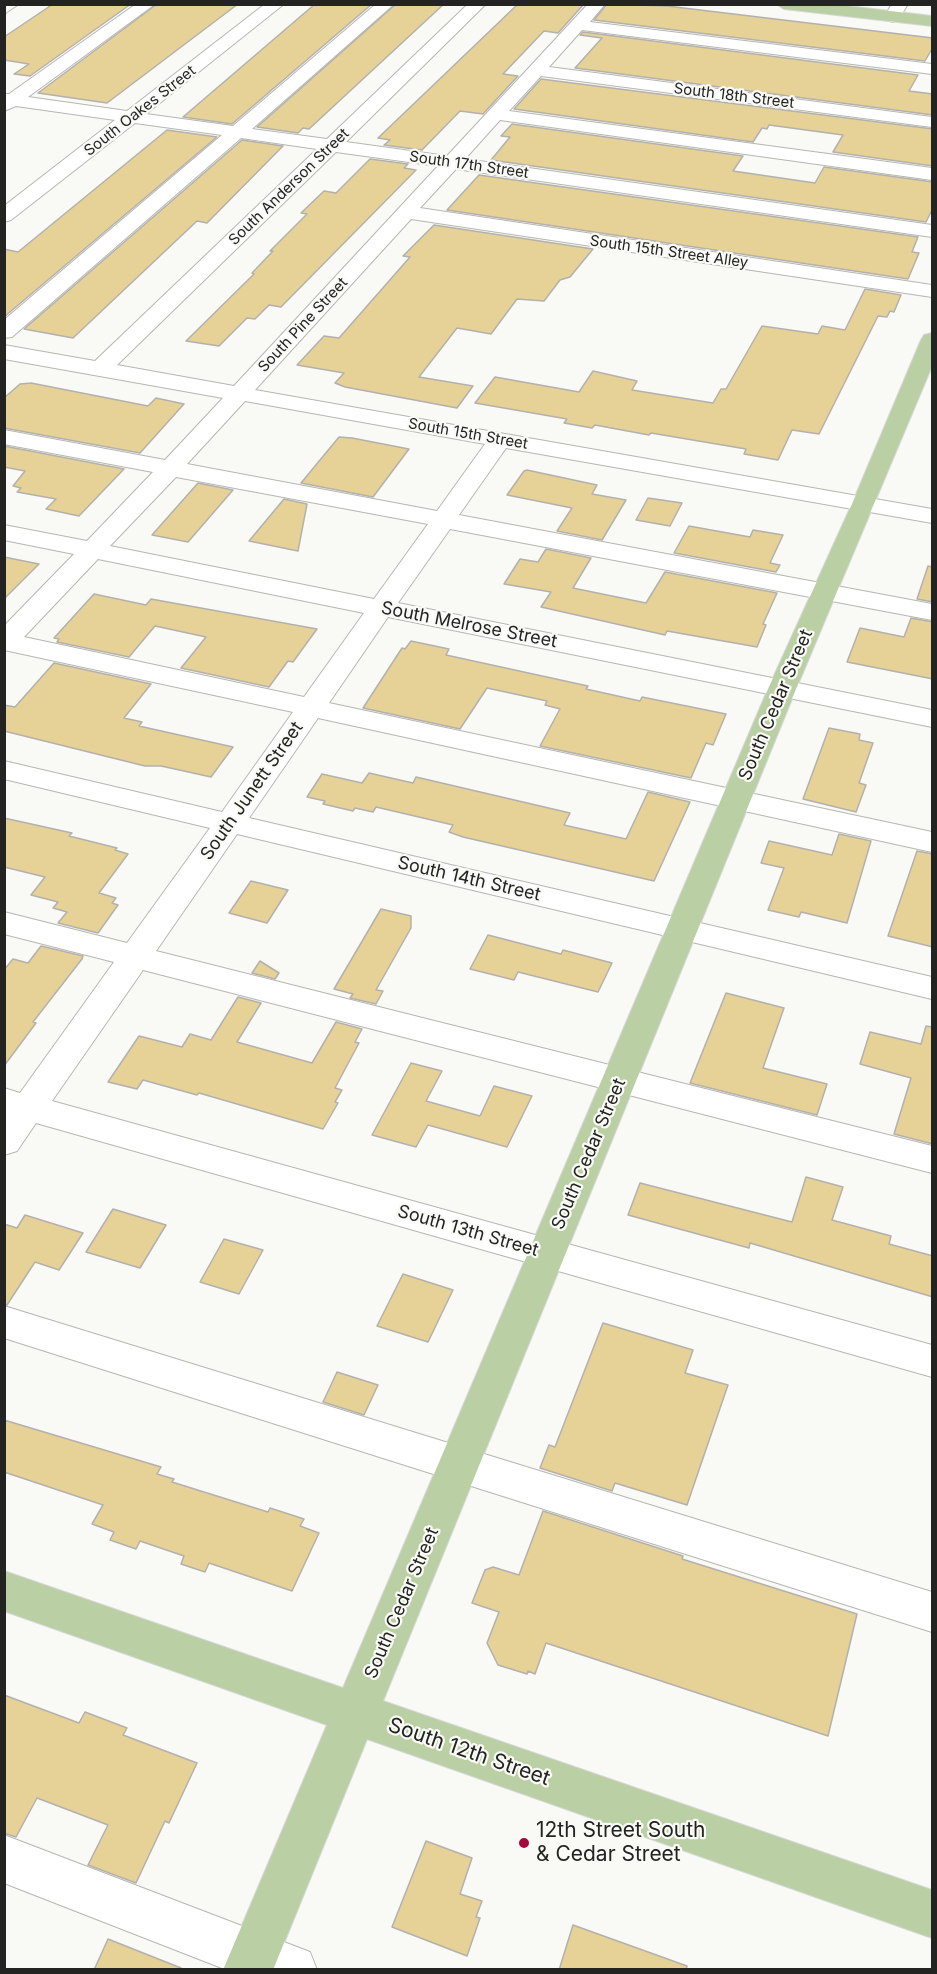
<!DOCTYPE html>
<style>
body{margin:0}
#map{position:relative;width:937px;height:1974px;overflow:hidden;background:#f9faf5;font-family:Inter,sans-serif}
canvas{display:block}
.frame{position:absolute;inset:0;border:6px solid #232422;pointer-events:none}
</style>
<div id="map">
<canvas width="937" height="1974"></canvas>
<div class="frame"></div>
</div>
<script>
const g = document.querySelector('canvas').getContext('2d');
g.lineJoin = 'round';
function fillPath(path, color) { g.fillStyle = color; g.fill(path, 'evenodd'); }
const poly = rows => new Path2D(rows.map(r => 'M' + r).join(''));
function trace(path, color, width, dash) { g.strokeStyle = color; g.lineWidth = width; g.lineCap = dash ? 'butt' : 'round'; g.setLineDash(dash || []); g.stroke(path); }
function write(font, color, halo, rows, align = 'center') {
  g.font = font + ' Inter,sans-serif'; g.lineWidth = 4.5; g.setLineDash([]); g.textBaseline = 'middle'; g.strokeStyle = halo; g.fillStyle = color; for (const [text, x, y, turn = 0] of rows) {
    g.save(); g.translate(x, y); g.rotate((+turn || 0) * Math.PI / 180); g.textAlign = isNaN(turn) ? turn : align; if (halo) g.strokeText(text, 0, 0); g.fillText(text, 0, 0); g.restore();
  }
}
const building = poly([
 [53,4,131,4,30,76,14,74,29,64,4,60,4,37,53,4],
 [157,4,238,4,107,103,38,93,157,4],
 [315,4,372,4,232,124,183,117,315,4],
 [396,4,444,4,309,129,303,128,298,133,257,127,396,4],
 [518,4,584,4,558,33,544,31,503,74,518,76,483,114,460,111,422,150,384,145,390,140,378,138,518,4],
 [607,4,667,6,933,38,933,47,925,61,594,20,607,4],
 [583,32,918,75,909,91,933,94,933,115,575,68,602,38,580,35,583,32],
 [541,79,933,129,933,166,833,152,843,135,769,125,767,129,762,128,753,142,514,109,541,79],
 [512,124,743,156,733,171,815,183,824,167,933,182,933,208,926,222,491,160,510,137,501,136,512,124],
 [167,130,217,137,4,317,4,249,18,252,167,130],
 [242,140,283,146,207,223,197,221,73,338,24,329,242,140],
 [370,159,408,164,404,168,416,170,281,307,269,305,255,319,247,318,219,346,186,341,254,274,252,273,273,251,270,251,307,214,301,213,324,191,336,193,370,159],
 [479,175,918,237,912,252,919,253,908,279,447,210,479,175],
 [434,225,593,249,570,277,560,280,544,301,517,299,491,334,457,328,419,377,473,386,457,408,345,387,335,383,344,373,297,365,324,336,339,338,410,257,403,256,434,225],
 [865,289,901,295,894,312,890,311,887,317,878,316,819,434,792,430,778,460,744,454,746,449,651,433,649,435,595,425,592,428,564,423,567,419,475,403,495,377,579,392,593,371,637,381,632,390,713,403,721,389,726,389,762,326,818,334,822,326,845,330,865,289],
 [31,383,148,406,156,398,184,404,140,453,4,428,4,398,20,384,31,383],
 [339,437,352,438,409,449,373,497,301,483,339,437],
 [4,446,124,469,79,516,46,509,56,499,17,492,21,488,13,486,25,471,4,467,4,446],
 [527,470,597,485,592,494,626,500,602,540,557,531,572,508,507,495,524,471,527,470],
 [198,483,233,490,188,542,152,535,198,483],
 [648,498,682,503,670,526,636,520,648,498],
 [284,499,307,504,298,551,249,541,284,499],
 [689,526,750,537,753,530,783,535,770,563,780,565,776,572,674,553,689,526],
 [546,549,591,558,573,588,646,603,665,572,777,593,763,624,766,625,757,647,667,631,665,635,541,607,551,592,504,584,520,559,538,562,546,549],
 [4,557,39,564,4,599,4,557],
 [928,566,933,567,933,602,917,599,928,566],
 [94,594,146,605,151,599,317,629,293,662,288,661,269,687,181,668,206,637,155,626,129,657,57,642,59,639,54,638,94,594],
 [911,618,933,622,933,679,847,662,860,628,904,637,911,618],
 [411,641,449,649,446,655,588,686,586,689,640,701,642,697,726,714,713,745,706,743,691,778,540,746,560,709,545,705,547,701,487,688,460,729,363,708,402,648,405,649,411,641],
 [54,663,151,684,124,718,142,722,139,726,233,747,211,777,161,766,145,766,4,731,4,705,15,707,54,663],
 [829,728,860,734,859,740,873,743,859,783,866,785,856,812,803,799,829,728],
 [369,773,413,783,416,777,570,813,564,825,626,839,648,792,690,802,654,881,463,837,449,832,453,825,376,807,373,812,355,808,353,811,323,804,325,801,307,797,322,774,362,783,369,773],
 [4,818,72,833,69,836,117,848,115,850,128,854,99,893,116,898,112,903,118,905,98,933,58,923,67,912,53,908,58,902,31,895,45,877,4,867,4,818],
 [839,834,871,841,847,923,801,912,799,917,768,910,784,868,761,863,769,841,832,855,839,834],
 [917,851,933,854,933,947,888,936,917,851],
 [251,881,288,890,267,923,229,913,251,881],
 [381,909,411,916,411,928,376,990,383,991,376,1004,350,998,353,994,334,989,381,909],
 [488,935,561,954,563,950,612,963,598,992,518,972,514,980,470,969,488,935],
 [41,946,83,956,82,959,33,1022,36,1023,4,1066,4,970,13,959,28,963,41,946],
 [260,961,279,973,275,979,252,973,260,961],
 [726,993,784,1008,763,1068,827,1084,817,1115,690,1083,726,993],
 [238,997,261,1003,237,1042,312,1063,336,1022,362,1029,355,1042,359,1043,335,1088,342,1090,335,1102,338,1103,323,1129,199,1093,197,1095,143,1080,137,1089,108,1082,139,1036,182,1047,190,1034,211,1040,238,997],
 [926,1026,933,1027,933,1144,894,1134,911,1078,860,1064,870,1032,921,1044,926,1026],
 [411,1063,442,1071,426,1101,480,1116,494,1086,532,1096,507,1147,428,1125,416,1147,372,1135,411,1063],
 [806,1177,843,1187,832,1220,891,1236,889,1244,933,1256,933,1297,750,1243,749,1248,628,1215,640,1183,792,1222,806,1177],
 [113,1209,166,1225,140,1268,86,1252,113,1209],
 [25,1215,83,1233,59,1270,35,1262,7,1305,4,1304,4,1224,17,1228,25,1215],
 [224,1239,263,1250,239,1294,200,1282,224,1239],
 [403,1274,453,1290,428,1342,377,1326,403,1274],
 [603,1323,693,1350,685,1373,728,1385,687,1505,615,1483,612,1491,540,1468,549,1445,555,1447,603,1323],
 [337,1372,378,1385,364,1415,323,1402,337,1372],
 [4,1420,161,1467,157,1474,174,1479,172,1482,268,1512,270,1508,304,1519,300,1526,319,1533,292,1591,209,1563,205,1572,181,1564,184,1556,140,1541,136,1549,110,1540,114,1532,92,1524,103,1505,4,1472,4,1420],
 [543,1511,683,1556,682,1559,857,1614,828,1736,546,1643,535,1674,528,1671,527,1674,498,1665,487,1643,499,1612,472,1603,485,1570,493,1567,519,1575,543,1511],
 [4,1695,79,1723,85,1712,127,1728,123,1735,197,1763,169,1823,165,1821,136,1883,88,1865,108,1825,37,1798,16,1837,4,1833,4,1695],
 [426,1841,472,1858,460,1894,482,1901,476,1917,480,1918,467,1956,392,1927,426,1841],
 [573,1925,687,1966,686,1970,559,1970,573,1925],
 [108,1939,181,1968,181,1970,94,1970,108,1939]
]);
const minor = poly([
 [4,4,19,4,4,14,4,4],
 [136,4,155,4,28,97,127,111,265,4,284,4,146,114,233,126,376,4,394,4,252,129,327,139,468,4,486,4,346,142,447,156,588,4,605,4,590,22,932,64,932,74,582,30,549,67,932,117,932,127,541,76,509,111,932,168,932,180,500,120,465,159,932,225,932,237,456,169,420,208,932,285,932,297,411,219,255,390,932,509,932,523,506,448,459,515,932,604,932,620,450,529,398,603,932,710,932,727,388,617,329,703,932,832,932,852,318,718,249,818,932,977,932,999,237,834,156,951,932,1146,932,1173,143,970,52,1101,932,1345,932,1377,36,1123,17,1151,4,1155,4,1088,20,1093,114,962,4,934,4,912,127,943,210,828,4,779,4,761,222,812,293,712,4,650,4,626,74,554,4,540,4,525,87,541,153,472,4,444,4,430,165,460,223,398,4,359,4,345,95,361,317,149,241,138,12,337,4,338,4,320,222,135,135,123,11,220,4,222,4,206,115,120,16,106,4,111,4,94,9,94,136,4],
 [336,152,438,166,234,386,117,365,336,152],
 [245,401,485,444,437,511,187,464,245,401],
 [176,477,428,524,374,599,110,546,176,477],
 [98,559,364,613,304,697,24,637,98,559],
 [892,4,908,4,898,20,892,22,884,17,892,4],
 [4,1306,932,1592,932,1632,4,1338,4,1306],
 [4,1835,310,1952,317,1970,227,1970,4,1883,4,1835]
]);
const major = poly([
 [776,4,831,4,932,16,932,26,784,9,776,4],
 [932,333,932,366,796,689,383,1701,932,1890,932,1938,367,1739,273,1970,223,1970,327,1725,4,1611,4,1571,343,1688,768,689,852,504,921,340,924,335,932,333]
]);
const markers = [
 [524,1843,6,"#a3083f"]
];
const farStreetnames = [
 ["South 18th Street",734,96,7],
 ["South Oakes Street",140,111,-38],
 ["South 17th Street",469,165,8],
 ["South Anderson Street",289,187,-44],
 ["South 15th Street Alley",669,252,8],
 ["South Pine Street",303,325,-47],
 ["South 15th Street",468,434,10]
];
const streetNames = [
 ["South Melrose Street",469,625,11],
 ["South Cedar Street",776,705,-67],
 ["South Junett Street",252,791,-55],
 ["South 14th Street",469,879,13],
 ["South Cedar Street",589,1154,-67],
 ["South 13th Street",468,1231,16],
 ["South Cedar Street",402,1603,-67]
];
const nearStreetnames = [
 ["South 12th Street",469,1752,19]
];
const nearPoinames = [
 ["12th Street South",536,1831],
 ["& Cedar Street",536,1855]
];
fillPath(building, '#e6d197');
trace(building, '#b3b1ad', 1.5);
trace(minor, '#b6b7b2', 2);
trace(major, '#d7d8d7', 2);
fillPath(minor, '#fff');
fillPath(major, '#bad0a4');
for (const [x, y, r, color] of markers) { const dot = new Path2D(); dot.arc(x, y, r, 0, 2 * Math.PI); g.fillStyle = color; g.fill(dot); trace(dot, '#f9faf5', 2); }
write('15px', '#232422', '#f9faf5', farStreetnames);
write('18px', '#232422', '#f9faf5', streetNames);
write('21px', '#232422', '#f9faf5', nearStreetnames);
write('21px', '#232422', '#f9faf5', nearPoinames, 'left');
</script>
